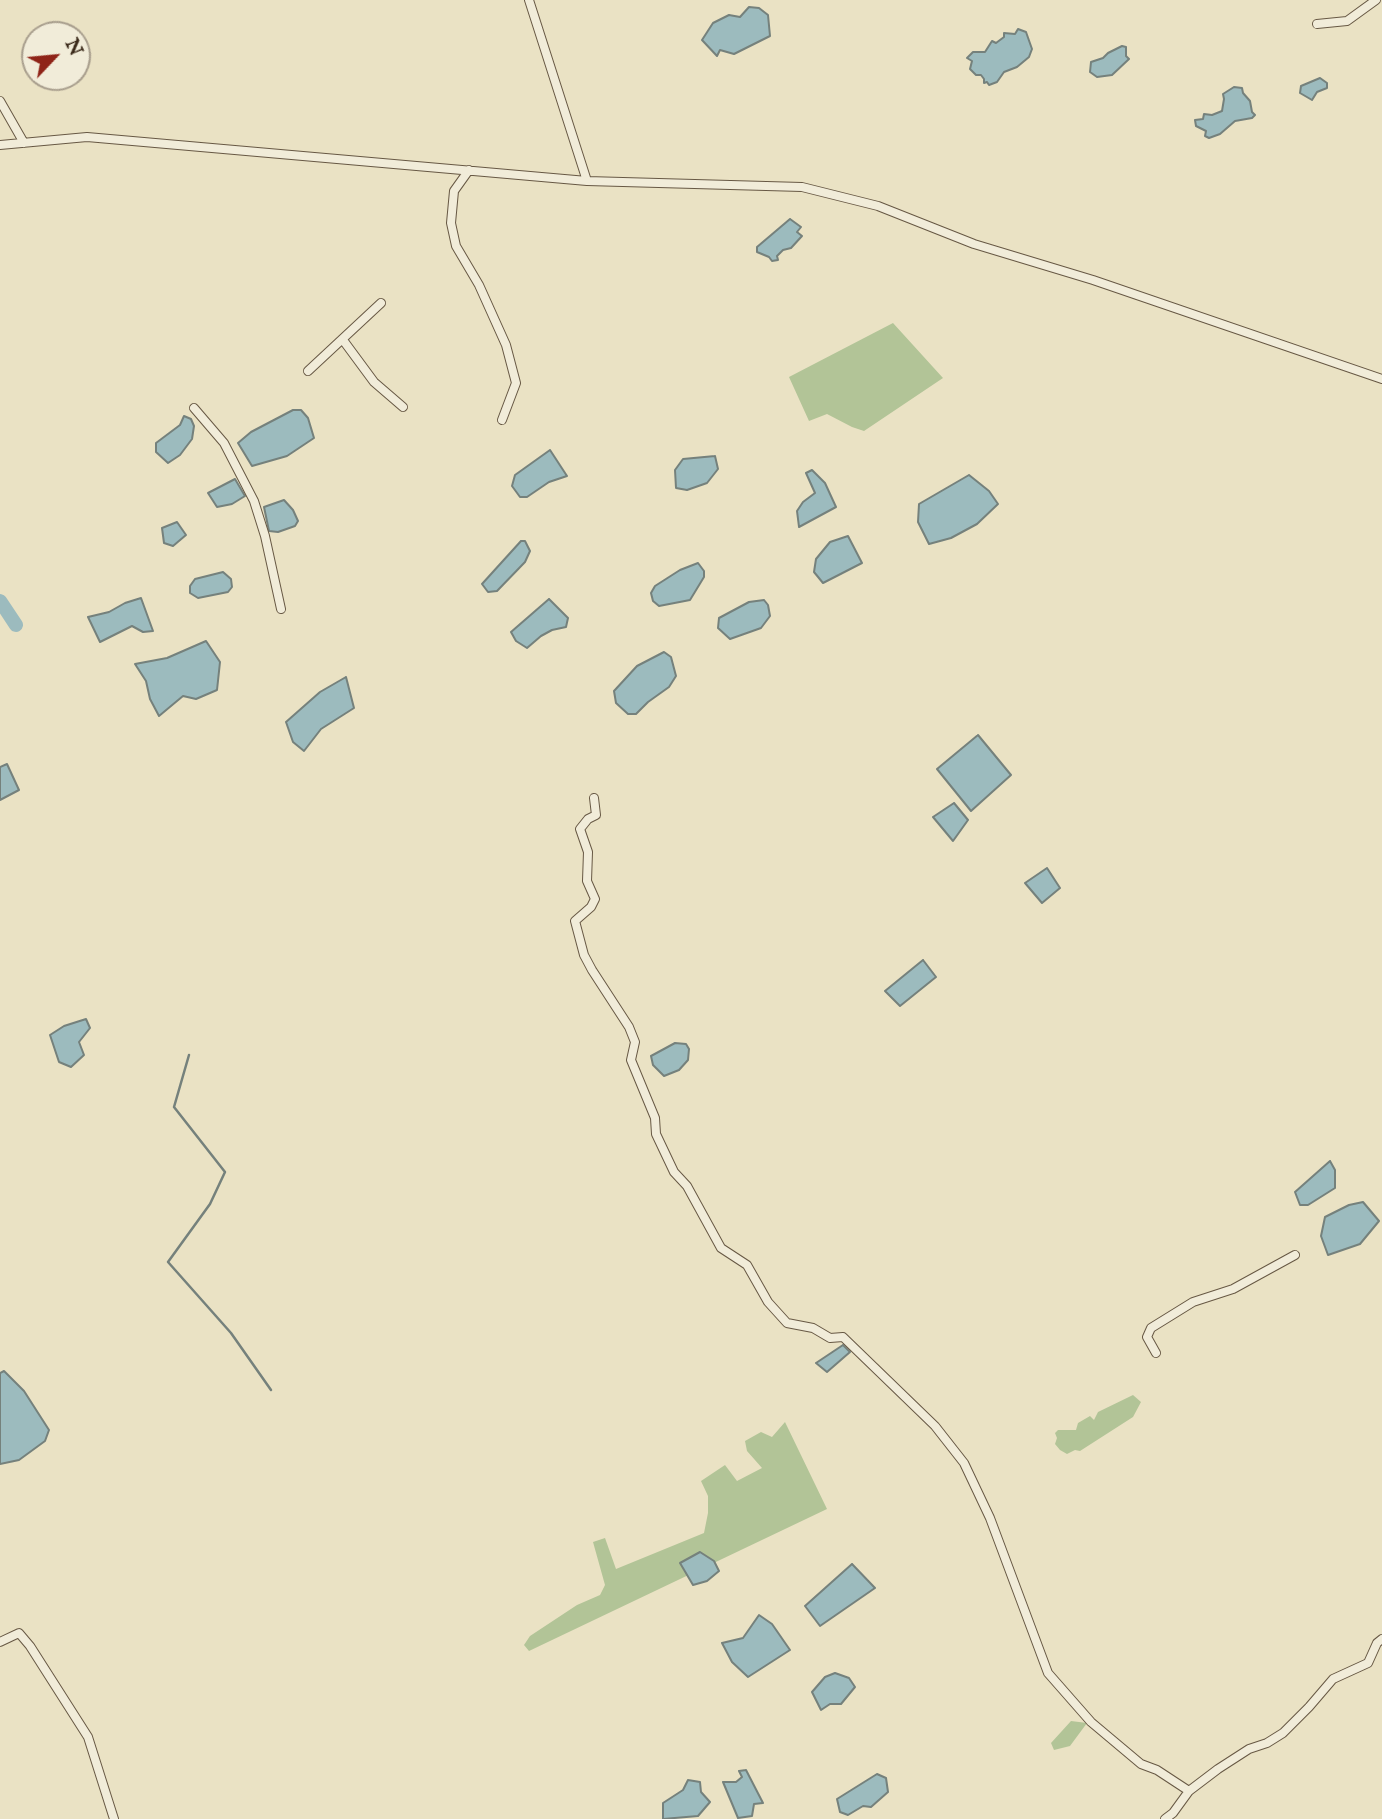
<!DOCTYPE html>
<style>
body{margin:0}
#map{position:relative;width:1382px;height:1819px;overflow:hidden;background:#eae2c4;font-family:"IM FELL English",serif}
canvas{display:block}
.north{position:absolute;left:21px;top:21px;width:70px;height:70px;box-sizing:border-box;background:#f1ecd9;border:2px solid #a89e8d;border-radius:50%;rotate:64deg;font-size:19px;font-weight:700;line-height:28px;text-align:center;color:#3b2a1a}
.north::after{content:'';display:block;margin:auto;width:24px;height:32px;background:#8f2418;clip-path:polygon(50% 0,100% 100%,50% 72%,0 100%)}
</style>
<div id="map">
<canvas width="1382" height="1819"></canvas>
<div class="north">N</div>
</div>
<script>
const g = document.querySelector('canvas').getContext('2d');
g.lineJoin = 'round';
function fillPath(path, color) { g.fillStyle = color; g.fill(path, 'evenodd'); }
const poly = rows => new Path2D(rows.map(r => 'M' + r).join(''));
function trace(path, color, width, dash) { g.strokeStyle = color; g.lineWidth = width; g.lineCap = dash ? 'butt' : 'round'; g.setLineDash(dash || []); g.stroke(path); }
const green = poly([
 [893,323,943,378,864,431,852,427,827,414,809,421,789,377],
 [1133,1395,1141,1402,1133,1417,1080,1451,1075,1450,1067,1454,1060,1450,1055,1444,1057,1438,1055,1433,1058,1430,1076,1430,1078,1423,1090,1416,1094,1420,1098,1412],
 [785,1422,827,1509,529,1651,524,1645,530,1636,577,1605,600,1595,605,1585,593,1542,605,1538,616,1569,704,1533,708,1513,708,1496,701,1481,725,1465,737,1481,762,1468,747,1451,745,1441,761,1432,772,1437],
 [1071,1721,1087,1723,1070,1746,1054,1750,1051,1743]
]);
const water = poly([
 [749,7,759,8,768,15,770,36,734,54,720,50,717,56,702,40,713,23,729,15,740,17,749,7],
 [1018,29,1026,32,1032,49,1029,57,1017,67,1004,72,997,82,989,85,987,82,984,83,984,79,981,75,976,75,970,69,972,61,967,58,973,52,985,52,992,41,996,43,1004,37,1004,33,1015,34,1018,29],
 [1122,46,1126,47,1126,56,1129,59,1112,75,1097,77,1090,72,1091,62,1103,58,1108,53,1122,46],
 [1320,78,1327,83,1327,88,1317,92,1312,100,1300,93,1301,86,1320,78],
 [1234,87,1242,88,1243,93,1250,101,1252,112,1255,115,1252,118,1235,121,1220,134,1209,138,1205,136,1206,131,1196,126,1195,120,1203,119,1204,114,1212,115,1222,111,1224,99,1223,94,1234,87],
 [790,219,801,227,797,232,802,236,791,248,783,250,777,256,778,260,772,261,769,257,757,252,757,247,790,219],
 [293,410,301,410,308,418,314,438,287,456,252,466,238,443,251,432,293,410],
 [184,416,191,419,194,426,192,439,180,455,168,463,156,452,156,443,180,425,184,416],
 [550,450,567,476,549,482,527,497,520,497,512,486,515,475,550,450],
 [715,456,718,469,707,483,687,490,676,488,675,470,683,459,715,456],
 [812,470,825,483,836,507,799,527,797,511,803,502,815,493,806,473,812,470],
 [969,475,989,491,998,504,977,524,951,538,929,544,918,522,919,504,969,475],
 [235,479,245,496,232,504,217,507,208,493,235,479],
 [284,500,293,510,298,521,295,526,278,532,269,531,264,507,284,500],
 [177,522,186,535,173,546,164,543,162,528,177,522],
 [848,536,862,563,823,583,814,572,816,559,830,542,848,536],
 [521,541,525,541,530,551,525,562,497,591,488,592,482,584,521,541],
 [698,563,704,571,704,577,690,600,659,606,653,601,651,593,655,586,680,570,698,563],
 [223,572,231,579,232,587,228,592,198,598,190,593,190,586,195,579,223,572],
 [141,598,153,631,143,632,132,626,100,642,88,617,109,612,125,603,141,598],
 [549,599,568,618,566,627,552,630,541,636,527,648,516,641,511,632,549,599],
 [764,600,768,605,770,616,761,628,730,639,718,628,719,618,749,602,764,600],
 [206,641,220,662,217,690,196,699,183,696,159,716,150,699,146,681,135,664,167,658,206,641],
 [664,652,671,657,676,676,669,687,648,702,636,714,628,714,616,703,614,691,637,666,664,652],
 [346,677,354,708,321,729,304,751,293,742,286,722,320,692,346,677],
 [978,735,1011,775,971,811,937,769,978,735],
 [7,764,19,790,0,800,0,767,7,764],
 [954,803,968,820,953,841,933,817,954,803],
 [1047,868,1060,888,1042,903,1025,883,1047,868],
 [923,960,936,977,900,1006,885,991,923,960],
 [86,1019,90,1028,79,1042,84,1055,71,1067,59,1062,50,1035,64,1026,86,1019],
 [675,1043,686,1044,689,1049,688,1060,679,1070,664,1076,653,1065,651,1056,675,1043],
 [1330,1161,1335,1170,1335,1188,1308,1205,1300,1205,1295,1192,1330,1161],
 [1363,1202,1379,1221,1360,1244,1328,1255,1321,1236,1325,1217,1349,1205,1363,1202],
 [843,1345,850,1352,827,1372,816,1363,843,1345],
 [4,1371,24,1391,49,1430,45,1441,19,1460,0,1464,0,1373,4,1371],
 [700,1552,714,1561,719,1571,707,1581,693,1585,680,1563,700,1552],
 [852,1564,875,1588,820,1626,805,1606,852,1564],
 [759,1615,772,1624,790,1650,748,1677,732,1662,722,1643,743,1638,759,1615],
 [835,1673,849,1678,855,1687,841,1704,830,1704,821,1710,812,1692,825,1677,835,1673],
 [746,1770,763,1803,754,1804,752,1816,738,1818,723,1782,736,1782,742,1777,739,1771,746,1770],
 [877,1774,886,1778,888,1792,871,1807,863,1806,848,1815,840,1812,837,1799,877,1774],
 [688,1780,700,1782,701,1792,710,1802,698,1816,663,1819,663,1803,683,1790,688,1780]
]);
const stream = poly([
 [189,1055,174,1107,225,1172,210,1204,168,1262,231,1333,271,1390]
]);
const river = poly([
 [0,601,16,625]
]);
const minor = poly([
 [529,0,587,181],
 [1317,24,1347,21,1376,0],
 [0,101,24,143],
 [0,145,87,137,587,181,802,187,878,206,974,244,1093,280,1382,379],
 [469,170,454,191,451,223,456,246,479,285,506,345,516,383,502,420],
 [343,340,374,382,403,407],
 [308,371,381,303],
 [194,408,224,443,254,501,265,536,281,609],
 [594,798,596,815,588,819,580,829,588,852,587,881,595,899,591,907,575,921,584,955,592,970,629,1027,635,1042,631,1060,655,1118,656,1134,674,1172,687,1186,721,1248,747,1265,768,1302,787,1323,813,1328,830,1338,843,1337,935,1426,964,1463,990,1518,1048,1673,1091,1722,1141,1764,1157,1770,1189,1791],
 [1156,1353,1147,1337,1151,1328,1193,1302,1233,1289,1295,1255],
 [0,1642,19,1633,30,1646,88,1737,114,1819],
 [1165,1819,1173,1813,1189,1791,1218,1769,1249,1749,1267,1743,1283,1733,1309,1707,1333,1679,1368,1663,1377,1643,1382,1639]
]);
fillPath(green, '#b2c497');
fillPath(water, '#9cbbbe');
trace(water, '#75817c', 2);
trace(stream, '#75817c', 2.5);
trace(river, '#9cbbbe', 14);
trace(minor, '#675844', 10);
trace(minor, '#f1ecd9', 8);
</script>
